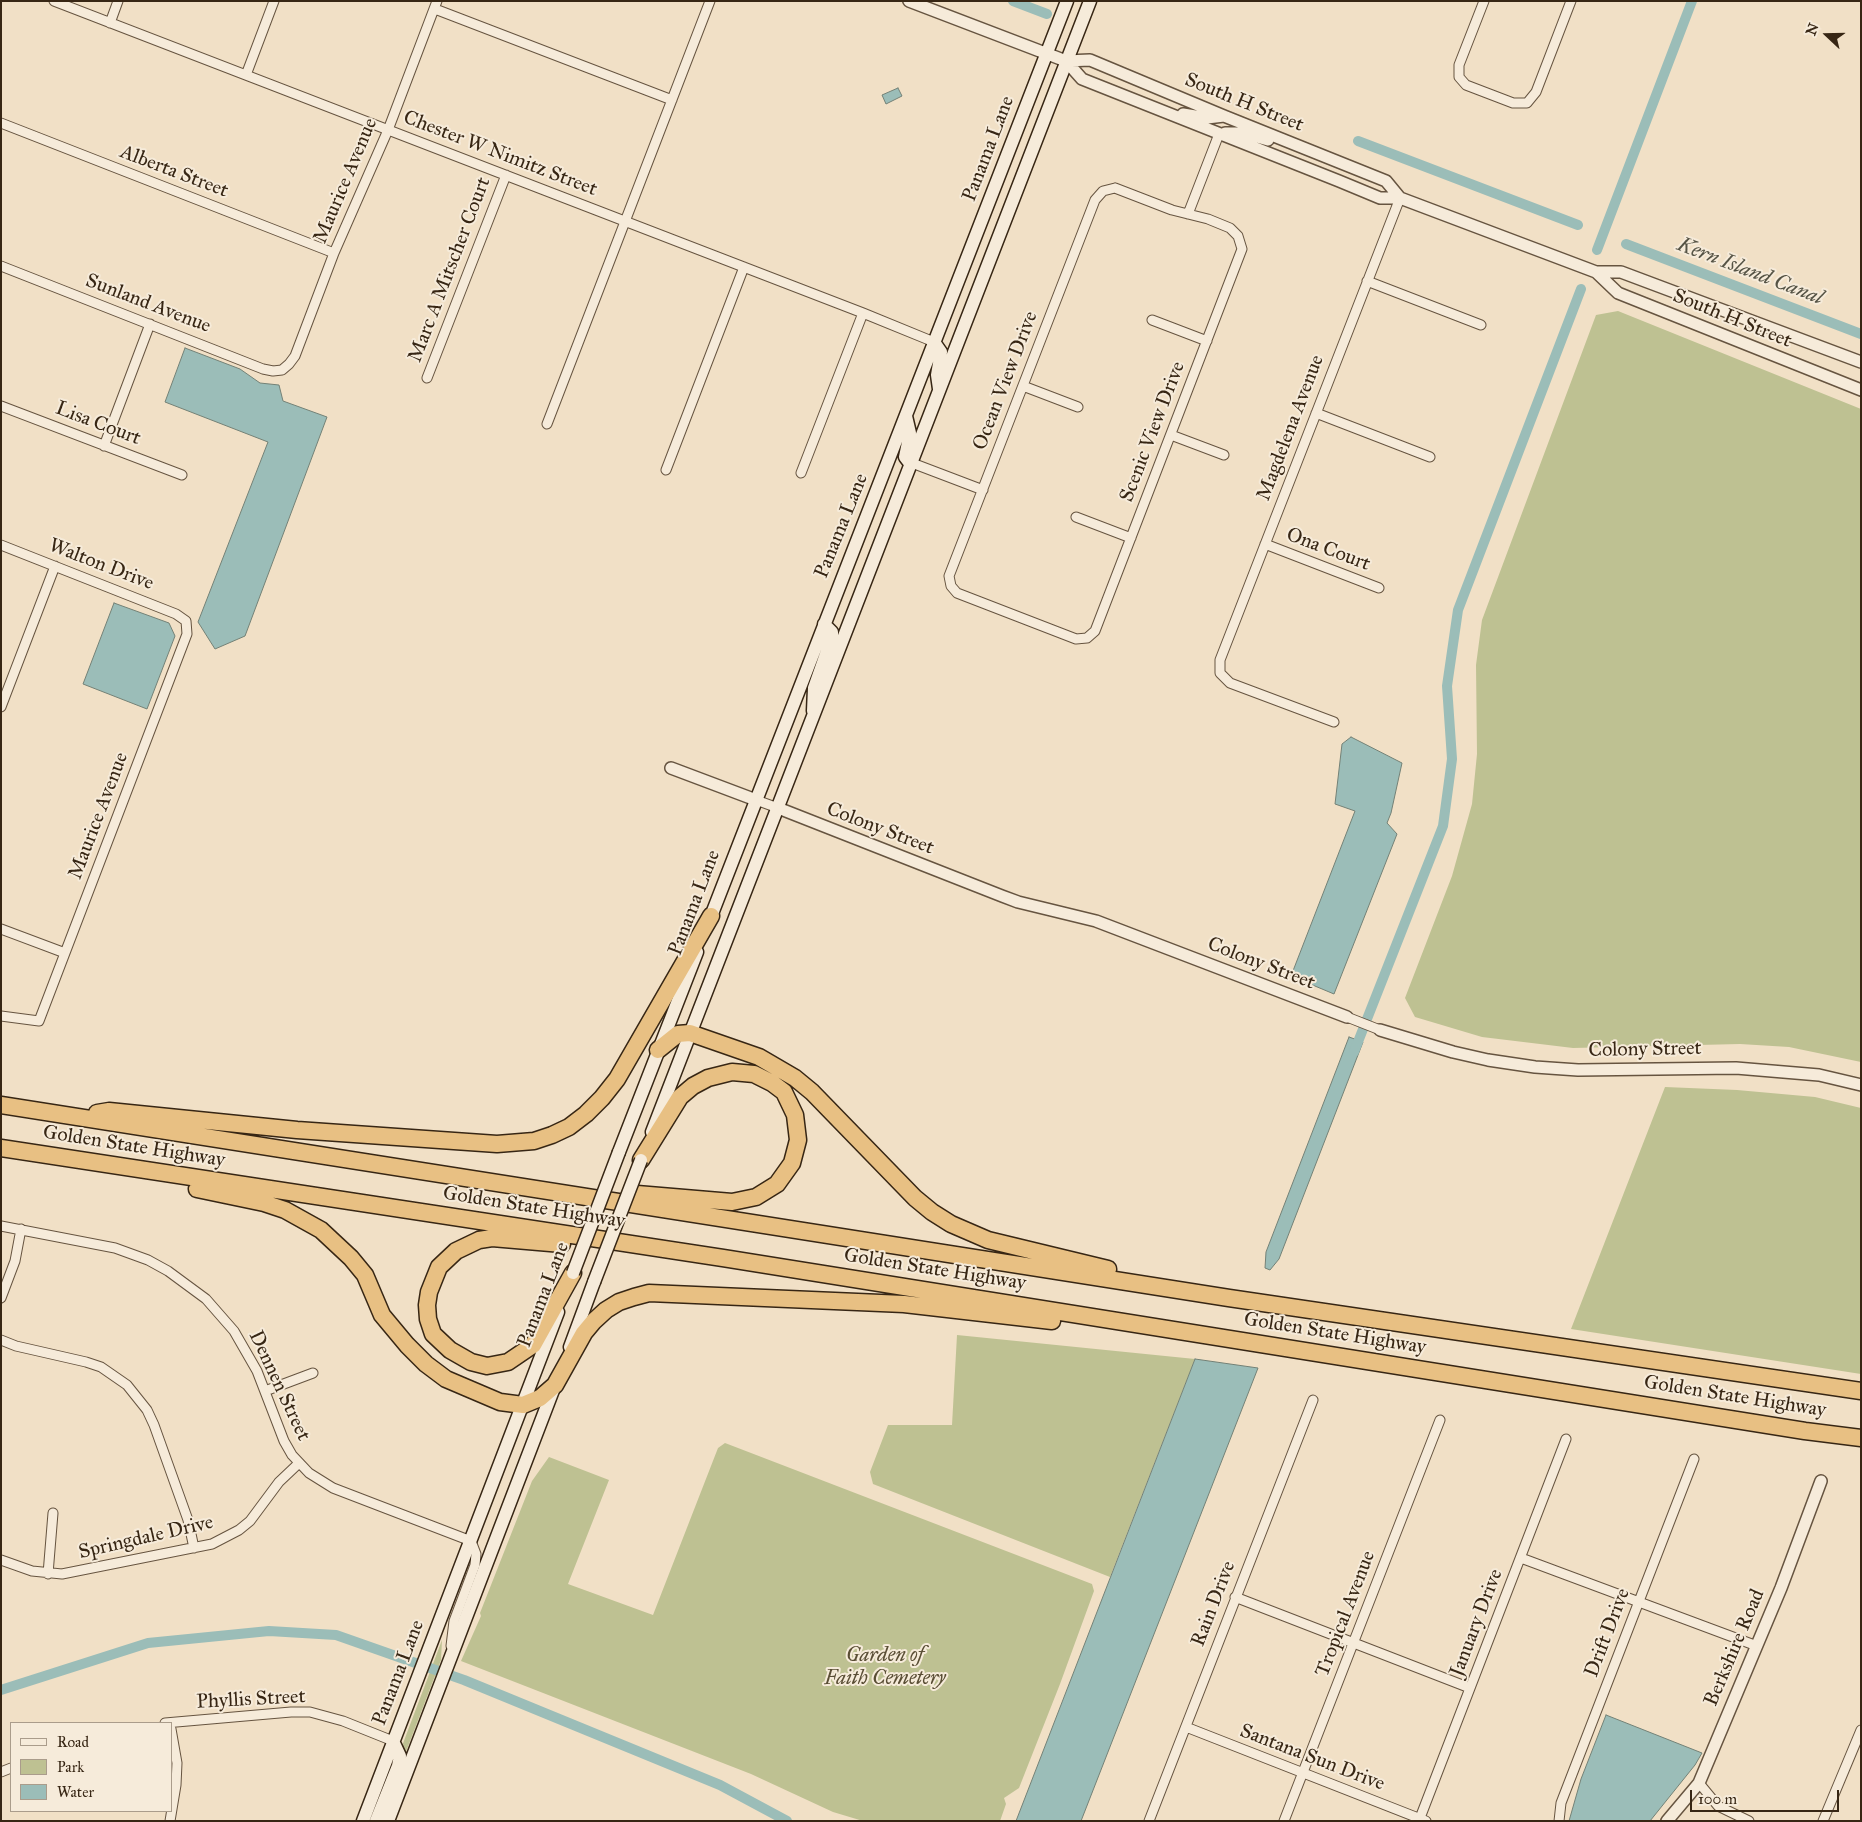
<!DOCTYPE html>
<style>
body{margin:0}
#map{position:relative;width:1862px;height:1822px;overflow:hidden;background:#f1e0c6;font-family:"IM FELL Great Primer",serif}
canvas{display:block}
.frame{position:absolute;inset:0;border:2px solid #372614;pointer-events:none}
.legend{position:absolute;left:10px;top:1722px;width:162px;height:90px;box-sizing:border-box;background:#f6ebda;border:1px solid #aa9c8b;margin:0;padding:6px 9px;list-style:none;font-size:15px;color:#372614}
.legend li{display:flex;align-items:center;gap:10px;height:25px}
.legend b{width:25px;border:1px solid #aa9c8b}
.north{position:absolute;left:1802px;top:10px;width:50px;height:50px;-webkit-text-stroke:4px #f6ebda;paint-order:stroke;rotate:291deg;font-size:14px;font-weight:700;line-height:20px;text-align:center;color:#372614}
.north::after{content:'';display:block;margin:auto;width:18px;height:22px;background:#372614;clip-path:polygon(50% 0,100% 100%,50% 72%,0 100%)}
.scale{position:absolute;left:1690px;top:1790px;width:149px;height:22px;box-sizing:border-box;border:2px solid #372614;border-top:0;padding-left:6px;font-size:15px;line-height:18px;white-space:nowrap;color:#372614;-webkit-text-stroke:4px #f6ebda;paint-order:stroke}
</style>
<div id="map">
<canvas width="1862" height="1822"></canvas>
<div class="frame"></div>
<ul class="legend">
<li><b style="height:6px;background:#f6ebda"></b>Road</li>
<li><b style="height:14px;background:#bec192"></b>Park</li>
<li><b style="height:14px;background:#9bbdb8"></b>Water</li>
</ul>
<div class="north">N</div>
<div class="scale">100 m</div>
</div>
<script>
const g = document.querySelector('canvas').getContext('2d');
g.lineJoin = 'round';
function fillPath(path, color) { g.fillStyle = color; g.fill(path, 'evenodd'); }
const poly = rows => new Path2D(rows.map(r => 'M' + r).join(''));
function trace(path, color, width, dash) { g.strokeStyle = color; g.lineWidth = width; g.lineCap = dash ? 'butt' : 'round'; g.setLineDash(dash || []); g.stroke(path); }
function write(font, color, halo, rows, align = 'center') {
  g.font = font + ' "IM FELL Great Primer",serif'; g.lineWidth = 4; g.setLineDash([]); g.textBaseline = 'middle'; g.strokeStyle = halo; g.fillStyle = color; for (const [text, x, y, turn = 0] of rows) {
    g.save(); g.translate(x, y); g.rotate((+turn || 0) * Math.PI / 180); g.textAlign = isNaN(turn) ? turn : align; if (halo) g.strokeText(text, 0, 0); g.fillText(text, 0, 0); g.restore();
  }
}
const green = poly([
 [1618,311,1861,409,1861,1062,1789,1047,1740,1044,1573,1048,1482,1037,1415,1017,1405,998,1452,876,1472,804,1477,754,1476,665,1482,620,1596,315],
 [1665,1087,1737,1090,1815,1097,1861,1108,1861,1374,1571,1329],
 [957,1335,1195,1359,1110,1577,873,1484,870,1472,888,1425,952,1425],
 [725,1443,1092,1584,1094,1591,1060,1684,1019,1788,1004,1798,1006,1804,1000,1821,863,1821,833,1812,751,1774,461,1661,481,1616,480,1613,532,1481,549,1457,609,1480,568,1584,653,1615,718,1448],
 [442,1640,441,1660,399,1770,402,1746]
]);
const water = poly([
 [898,88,902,96,886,104,882,95,898,88],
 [185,348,240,369,260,383,279,385,283,401,327,417,245,636,215,649,198,622,268,442,165,402,185,348],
 [114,603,169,623,175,636,147,709,83,684,114,603],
 [1351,737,1402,763,1391,813,1387,823,1397,834,1334,994,1291,976,1355,811,1335,804,1342,744,1351,737],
 [1349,1037,1363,1042,1279,1259,1270,1270,1265,1268,1266,1252,1349,1037],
 [1195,1359,1258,1368,1081,1821,1016,1821,1195,1359],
 [1606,1715,1702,1753,1695,1765,1650,1821,1569,1821,1581,1779,1606,1715]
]);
const canal = poly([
 [1013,1,1047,14],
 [1358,141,1578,225],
 [1626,244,1861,334],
 [1597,250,1692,1],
 [1354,1052,1443,826,1452,759,1447,686,1458,610,1581,289],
 [1,1690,148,1643,269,1631,336,1635,464,1680,720,1785,787,1821]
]);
const minor = poly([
 [54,1,863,313,934,342],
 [1484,1,1459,65,1459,77,1466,85,1513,103,1527,103,1536,92,1571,1],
 [435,9,672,100],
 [110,23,118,1],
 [246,75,274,1],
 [1,123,334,253],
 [1115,188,1172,210,1208,219,1230,228,1238,236,1242,249,1095,631,1087,638,1076,639,957,593,951,586,949,576,1095,200,1103,191,1115,188],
 [1188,214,1219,134],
 [1,266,263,369,273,371,282,370,289,364,295,356,334,253,388,130,437,1],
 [1367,281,1481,325],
 [1152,320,1207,341],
 [427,378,506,175],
 [1023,386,1078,407],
 [1,406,182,475],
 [1316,413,1430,457],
 [547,424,710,1],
 [1171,435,1224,455],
 [104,446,150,324],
 [912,463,983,490],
 [666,470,744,267],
 [801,473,863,313],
 [1076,517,1131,538],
 [1265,544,1379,588],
 [1,545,176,614,186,621,187,634,39,1021,1,1016],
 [1,707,55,566],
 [1334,722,1230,683,1220,673,1220,660,1400,198],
 [756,800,778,808],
 [1,929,65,953],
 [1347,1017,1380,1030],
 [1,1226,115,1248,148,1260,168,1271,206,1299,234,1331,257,1371,284,1441,292,1455,309,1473,333,1488,471,1541,476,1554,475,1565,454,1621,451,1646],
 [1,1298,15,1261,21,1229],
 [1,1340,16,1346,86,1362,101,1367,127,1385,147,1410,154,1425,188,1520,194,1548],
 [265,1391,313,1373],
 [1521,1558,1757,1646],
 [1,1560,32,1571,62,1574,212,1544,239,1530,250,1521,279,1482,298,1464],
 [48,1574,53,1513],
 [1235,1597,1470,1688],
 [165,1723,291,1712,310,1712,343,1721,393,1741],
 [1186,1727,1426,1821],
 [1,1772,11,1768],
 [1699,1783,1718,1806,1749,1821],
 [1420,1818,1566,1439],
 [170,1821,176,1785,177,1763,171,1729],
 [1149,1821,1313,1400],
 [1284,1821,1440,1420],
 [1559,1821,1561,1803,1694,1459],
 [1823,1821,1861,1730]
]);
const tertiary = poly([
 [909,1,1066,61,1090,60,1224,116,1386,181,1400,198],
 [1066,61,1082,79,1339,181,1380,198,1400,198,1596,272],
 [1183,114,1207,118,1224,116],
 [1225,133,1243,133,1268,140],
 [1861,362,1621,272,1596,272,1618,293,1861,390],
 [671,768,756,800],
 [778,808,1002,896,1018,902,1096,921,1347,1017],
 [1380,1030,1453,1052,1488,1060,1535,1067,1578,1070,1736,1068,1819,1075,1861,1085],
 [1667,1821,1699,1783,1781,1588,1821,1481]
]);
const secondary = poly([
 [934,342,941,352,937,375,939,389],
 [906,416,910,433,905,457,908,461,912,463],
 [813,711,814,688,832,637,832,632,824,624],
 [708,924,1067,1],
 [652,1132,1090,1],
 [619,1152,697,952],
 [570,1347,594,1282],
 [363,1821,558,1312],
 [376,1821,398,1766,400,1756,393,1741],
 [388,1821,555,1385]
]);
const motorway = poly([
 [658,1050,678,1034,690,1033,759,1057,795,1078,812,1092,915,1198,932,1212,951,1224,988,1240,1108,1269],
 [1,1105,1229,1298,1861,1391],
 [97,1113,109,1111,297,1130,497,1144,534,1141,552,1135,569,1127,586,1114,602,1098,617,1079,711,916],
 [1,1148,723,1258,1805,1431,1861,1438],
 [197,1189,264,1203,285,1210,321,1230,351,1258,365,1275,382,1315,407,1345,426,1364,446,1379,500,1402,523,1405,540,1398,555,1385,584,1333,594,1321,606,1310,619,1302,634,1297,649,1293,904,1304,1052,1321],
 [637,1194,732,1202,756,1197,777,1184,792,1163,798,1140,795,1115,784,1092,772,1083,754,1074,732,1072,708,1078,693,1086,680,1097,641,1160],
 [562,1244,492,1238,479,1240,456,1251,439,1267,429,1292,427,1305,428,1319,433,1334,450,1350,471,1362,487,1366,508,1362,533,1345,573,1273]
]);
const secondaryBridge = poly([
 [573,1273,619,1152],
 [594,1282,641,1160]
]);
const streetNames = [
 ["South H Street",1244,103,22],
 ["Panama Lane",989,149,-69],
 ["Chester W Nimitz Street",500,154,21],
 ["Alberta Street",174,172,21],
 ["Maurice Avenue",346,181,-67],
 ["Marc A Mitscher Court",450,270,-69],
 ["Sunland Avenue",148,304,21],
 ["South H Street",1732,319,22],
 ["Ocean View Drive",1006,381,-69],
 ["Lisa Court",98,424,21],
 ["Magdelena Avenue",1291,428,-69],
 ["Scenic View Drive",1153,432,-69],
 ["Panama Lane",842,526,-68],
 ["Ona Court",1328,550,21],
 ["Walton Drive",101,565,21],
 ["Maurice Avenue",99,816,-69],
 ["Colony Street",880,829,21],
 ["Panama Lane",695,903,-69],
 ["Colony Street",1261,964,21],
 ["Colony Street",1645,1050,-1],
 ["Golden State Highway",134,1147,9],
 ["Golden State Highway",534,1208,9],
 ["Golden State Highway",935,1270,9],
 ["Panama Lane",544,1295,-69],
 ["Golden State Highway",1335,1334,9],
 ["Dennen Street",279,1386,65],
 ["Golden State Highway",1735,1397,9],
 ["Springdale Drive",146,1538,-13],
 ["Rain Drive",1214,1604,-69],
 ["Tropical Avenue",1346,1614,-69],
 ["January Drive",1477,1623,-69],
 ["Drift Drive",1608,1633,-69],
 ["Berkshire Road",1735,1648,-67],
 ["Panama Lane",399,1673,-69],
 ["Phyllis Street",251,1700,-3],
 ["Santana Sun Drive",1312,1758,21]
];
const parkNames = [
 ["Garden of",885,1656],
 ["Faith Cemetery",885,1679]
];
const waterNames = [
 ["Kern Island Canal",1750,272,21]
];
fillPath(green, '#bec192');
fillPath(water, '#9bbdb8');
trace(water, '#738176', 1);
trace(canal, '#9bbdb8', 10);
trace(minor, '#665440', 11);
trace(tertiary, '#665440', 14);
trace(secondary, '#372614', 15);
trace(motorway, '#372614', 19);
trace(minor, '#f6ebda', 9);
trace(tertiary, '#f6ebda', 11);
trace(secondary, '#f6ebda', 12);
trace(motorway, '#e8c083', 16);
trace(secondaryBridge, '#372614', 15, []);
trace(secondaryBridge, '#f6ebda', 12);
write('20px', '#372614', '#f6ebda', streetNames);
write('italic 20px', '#594d34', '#f6ebda', parkNames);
write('italic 21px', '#555345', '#f6ebda', waterNames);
</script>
